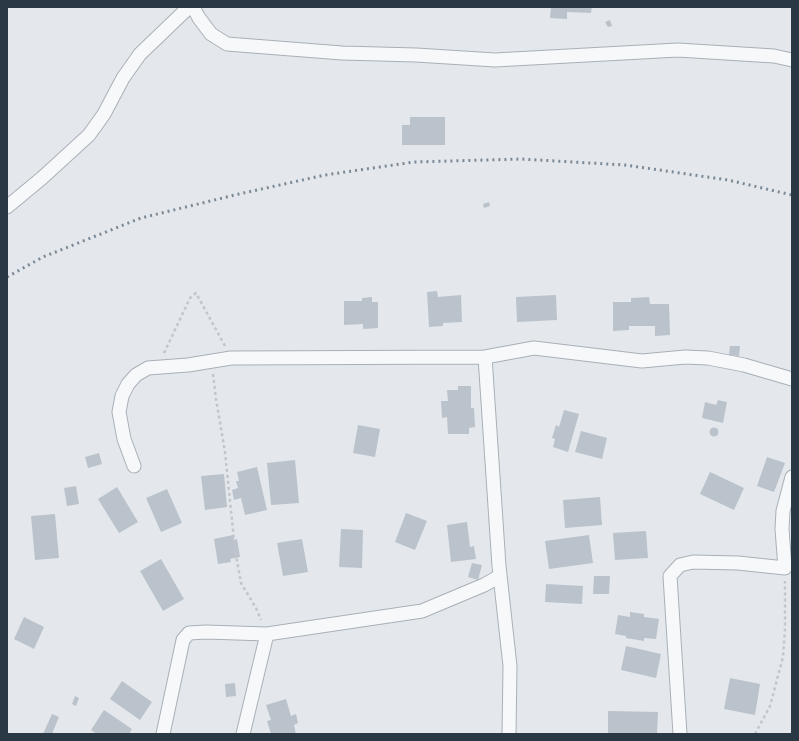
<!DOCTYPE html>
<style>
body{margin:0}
#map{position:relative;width:799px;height:741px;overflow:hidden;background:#e4e8ec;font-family:Montserrat,sans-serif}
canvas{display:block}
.frame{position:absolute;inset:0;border:8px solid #2a3846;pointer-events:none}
</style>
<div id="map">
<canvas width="799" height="741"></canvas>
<div class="frame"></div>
</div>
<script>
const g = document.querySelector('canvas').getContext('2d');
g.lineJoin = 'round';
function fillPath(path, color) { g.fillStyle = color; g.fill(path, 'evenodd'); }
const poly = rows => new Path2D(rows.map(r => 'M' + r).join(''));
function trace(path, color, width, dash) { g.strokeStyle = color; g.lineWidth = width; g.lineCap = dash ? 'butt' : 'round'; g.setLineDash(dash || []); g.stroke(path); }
const building = poly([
 [551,7,592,7,591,13,567,12,567,19,550,18],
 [610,20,612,26,608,27,605,22],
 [410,117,445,117,445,145,402,145,402,125,410,125],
 [489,202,490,206,484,208,483,204],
 [437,291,438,297,461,295,462,322,443,323,443,326,429,327,427,292],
 [556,295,557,320,517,322,516,297],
 [372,297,372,302,378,302,378,328,363,329,363,324,344,325,344,301,362,301,362,298],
 [649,297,650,304,669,304,670,335,655,336,655,326,629,326,629,330,613,331,613,302,631,302,631,298],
 [730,346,740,346,739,356,729,355],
 [458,386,471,386,471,408,474,408,475,427,469,428,469,434,448,434,447,417,442,418,441,401,448,401,447,390,458,390],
 [718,400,727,402,723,423,702,418,705,402,716,405],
 [564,410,579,414,568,452,553,447,555,439,552,438,556,425,559,427],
 [358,425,380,429,375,457,353,453],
 '709.5 432a4.5 4.5 0 1 1 9 0a4.5 4.5 0 1 1-9 0Z',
 [581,431,607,438,602,459,575,452],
 [99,453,102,464,88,468,85,457],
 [767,457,785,463,774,492,757,486],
 [295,460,299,503,271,505,267,463],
 [257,467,267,510,245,515,241,498,234,500,232,490,238,488,236,481,239,481,237,472],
 [710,472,744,488,734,510,700,494],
 [224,474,227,507,205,510,201,476],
 [76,486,79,504,67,506,64,488],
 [117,487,138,522,119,533,98,499],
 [167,489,182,523,161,532,146,498],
 [600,497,602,525,565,528,563,500],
 [406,513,427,521,415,550,395,542],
 [55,514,59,558,35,560,31,516],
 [467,522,470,547,474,546,476,559,451,562,447,525],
 [341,529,363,530,362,568,339,567],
 [646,531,648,558,615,560,613,533],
 [233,535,234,540,237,539,240,557,230,559,231,562,218,564,214,539],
 [589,535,593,563,549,569,545,541],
 [302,539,308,572,283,576,277,543],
 [161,559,184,599,163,611,140,571],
 [472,563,482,565,478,580,468,577],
 [594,576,610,576,609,594,593,594],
 [546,584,583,586,582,604,545,602],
 [630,612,644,614,644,617,659,619,656,639,644,638,644,641,626,638,626,636,615,634,618,615,630,617],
 [24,617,44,627,34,649,14,639],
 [626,646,661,654,656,678,621,670],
 [730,678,760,684,755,715,724,709],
 [122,681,152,702,140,720,110,699],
 [235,683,236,696,226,697,225,684],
 [75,696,79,698,76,706,72,704],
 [286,699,291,716,296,714,298,723,294,725,296,734,271,734,267,721,271,720,266,705],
 [104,710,132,729,129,734,97,734,91,730],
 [608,711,658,712,657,734,608,734],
 [52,714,59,717,52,734,43,734]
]);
const path = poly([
 [164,353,190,298,196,293,225,346],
 [213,374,216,399,225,452,235,550,241,583,256,608,261,620],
 [755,734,770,706,783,657,785,629,785,581]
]);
const street = poly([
 [193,7,199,18,211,34,227,44,342,53,416,55,495,60,678,50,774,56,792,60],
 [7,207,42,178,89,135,104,114,123,78,140,54,189,7],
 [134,466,124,439,119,412,122,396,128,384,136,375,148,368,188,365,231,358,485,357],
 [163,734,183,640,189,633,206,632,267,634],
 [243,734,267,634,422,611,484,585,500,576],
 [509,734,510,666,499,566,485,357,534,348,642,361,685,357,708,358,744,365,792,379],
 [680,734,670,576,680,565,693,562,738,563,785,568,782,529,783,511,792,477]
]);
const rail = poly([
 [7,277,43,257,141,218,239,194,325,175,414,162,521,159,625,165,728,180,792,195]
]);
fillPath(building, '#bac2cb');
trace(street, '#a8b0b7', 15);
trace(path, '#c2c6cb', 2.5, [3, 3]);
trace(street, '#f7f8fa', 13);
trace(rail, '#7c8997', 3, [2, 4]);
</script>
